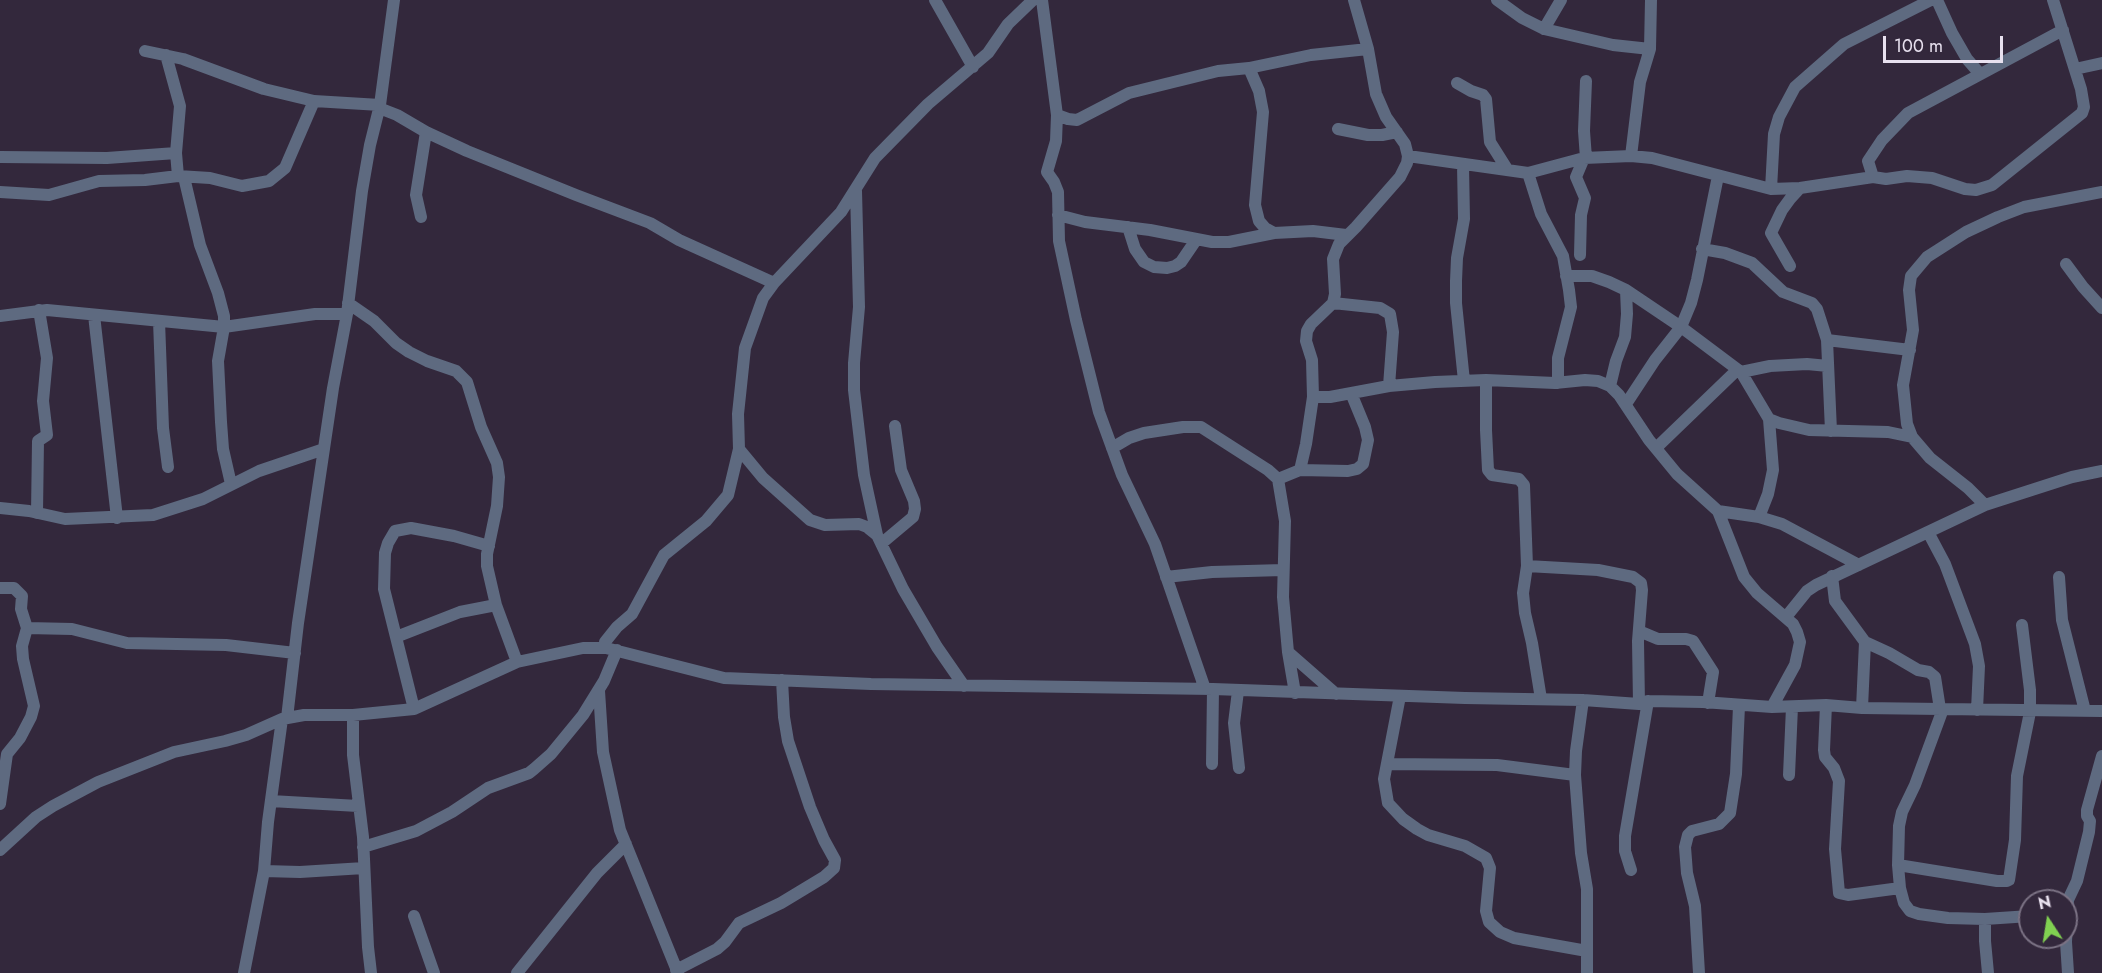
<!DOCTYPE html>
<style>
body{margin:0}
#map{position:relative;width:2102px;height:973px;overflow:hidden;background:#33283c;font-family:Jost,sans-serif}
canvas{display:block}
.north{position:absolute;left:2018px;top:889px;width:60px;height:60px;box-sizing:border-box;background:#33283c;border:2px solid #7b7284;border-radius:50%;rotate:348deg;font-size:16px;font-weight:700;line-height:24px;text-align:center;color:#e8e1ef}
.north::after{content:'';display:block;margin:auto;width:21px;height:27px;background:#80d051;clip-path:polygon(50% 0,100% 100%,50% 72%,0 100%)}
.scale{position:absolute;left:1883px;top:36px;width:120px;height:27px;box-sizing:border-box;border:3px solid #e8e1ef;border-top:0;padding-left:8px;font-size:18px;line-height:21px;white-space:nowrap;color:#e8e1ef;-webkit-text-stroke:4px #33283c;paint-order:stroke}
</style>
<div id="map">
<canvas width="2102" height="973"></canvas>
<div class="north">N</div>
<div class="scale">100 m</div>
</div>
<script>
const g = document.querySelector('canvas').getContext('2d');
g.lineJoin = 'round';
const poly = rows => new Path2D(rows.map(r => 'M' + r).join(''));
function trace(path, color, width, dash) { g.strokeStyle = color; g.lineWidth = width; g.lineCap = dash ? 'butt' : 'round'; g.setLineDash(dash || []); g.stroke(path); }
const minor = poly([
 [935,0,973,67],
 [1042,0,1057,115,1056,141,1047,172,1054,182,1058,192,1059,241,1076,320,1099,412,1122,475,1155,544,1205,689],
 [1497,0,1522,18,1544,29,1613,45,1650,49],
 [1937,0,1952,33,1967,59,1980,74],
 [1544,29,1561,0],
 [145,51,183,59,264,89,314,101,380,105],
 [166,55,180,106,176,153,178,176],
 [1249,68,1259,91,1263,112,1255,205,1259,221,1265,228,1274,233],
 [2075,69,2102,63],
 [1457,83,1471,91,1483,95,1486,99,1490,142,1507,169],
 [379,108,397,115,426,132,467,151,576,195,650,223,679,240,774,283],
 [1057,115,1068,119,1077,120,1129,93,1218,71,1249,68,1311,55,1368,49],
 [1338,129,1368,135,1382,135,1397,132],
 [1408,156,1528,173,1584,158,1631,156,1652,158,1771,189,1800,188,1873,177,1886,179,1907,176,1932,178,1965,189,1976,190,1992,185,2082,113,2084,107,2081,89,2053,0],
 [1631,156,1640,82,1650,49,1651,0],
 [0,157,107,158,176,153],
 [1586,158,1584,131,1586,81],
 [1463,165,1464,219,1457,258,1456,281,1456,303,1464,381],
 [1528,173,1541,214,1563,256,1569,290,1571,307,1558,358,1558,383],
 [184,177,200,245,218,293,224,316,224,327,218,361,221,422,223,449,231,484],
 [1873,177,1868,161,1882,140,1908,113,2063,30],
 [1771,189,1774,134,1779,117,1795,87,1844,44,1931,0],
 [856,191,859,307,854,363,854,390,864,475,877,535],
 [0,192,49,195,99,181,145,180,178,176,210,178,242,186,269,181,285,168,314,101],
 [1058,215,1085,222,1150,230,1212,242,1229,242,1274,233,1313,231,1346,235],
 [421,217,416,195,426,132],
 [1128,227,1135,249,1144,262,1154,267,1167,268,1175,266,1181,262,1196,240],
 [1702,249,1725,253,1752,263,1783,292,1812,303,1817,309,1827,340,1831,431],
 [1580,255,1581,215,1585,198,1576,177,1584,158],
 [2066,264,2083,287,2102,308],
 [1790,266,1771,233,1782,210,1790,199,1800,188],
 [1566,276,1592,276,1609,282,1626,290,1681,327,1741,372,1769,419,1779,423,1809,430,1888,432,1912,437],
 [348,303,374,321,396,343,409,352,427,361,456,371,467,382,481,427,497,463,499,477,497,506,487,554,487,566,496,605,517,662],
 [1333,303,1380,308,1390,314,1393,332,1389,386],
 [94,315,117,518],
 [0,316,47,310,224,327,315,314,347,314],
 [159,321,163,428,168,467],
 [1827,340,1910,350],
 [1741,372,1770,366,1807,364,1828,366],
 [1486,380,1486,430,1488,470,1492,475,1519,479,1524,485,1527,566,1523,593,1525,613,1532,643,1541,699],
 [1610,386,1616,361,1625,337,1627,314,1626,290],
 [1313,397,1330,397,1389,386,1435,382,1486,380,1555,383,1585,380,1598,381,1610,386,1619,395,1649,440,1677,474,1718,511,1759,517,1782,524,1859,565],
 [1626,404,1655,360,1681,327,1691,303,1697,280,1718,176],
 [1112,448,1129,438,1144,433,1183,427,1201,427,1268,470,1278,479,1285,521,1283,597,1288,652,1295,693],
 [1656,448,1737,370],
 [739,449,763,478,810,520,825,525,859,524,867,527,877,535,903,589,937,647,964,686],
 [1300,470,1306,444,1313,397,1312,360,1306,341,1307,331,1311,324,1333,303,1335,294,1333,259,1339,244,1356,227,1400,177,1407,163,1408,156,1405,144,1386,117,1376,94,1368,49,1354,0],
 [1278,479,1300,470,1348,471,1357,469,1363,464,1368,440,1365,427,1351,393],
 [1985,505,1968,488,1930,458,1912,437,1907,424,1903,385,1913,330,1909,290,1911,276,1927,257,1966,232,1998,217,2024,207,2102,192],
 [0,508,29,511,65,519,153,515,203,499,259,471,324,449],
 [1718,511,1744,577,1757,593,1793,624,1797,632,1800,642,1795,665,1772,707],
 [37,513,38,441,47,435,43,401,47,358,39,310],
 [1759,517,1768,494,1773,470,1769,419],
 [1928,532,1945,564,1975,644,1979,666,1977,710],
 [882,543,913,517,915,509,914,501,901,470,895,426],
 [1527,566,1598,570,1633,577,1641,583,1642,590,1638,641,1639,704],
 [1832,576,1835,601,1865,642,1889,653,1918,670,1929,672,1935,677,1940,709],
 [1166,577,1212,572,1283,570],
 [2059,577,2062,620,2085,711],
 [0,588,14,588,22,596,21,609,27,628,22,646,23,659,34,706,31,717,20,738,7,754,0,804],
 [1786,617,1807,591,1816,585,1985,505,2072,477,2102,471],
 [27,628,72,629,127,643,226,645,295,653],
 [1639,631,1658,639,1686,639,1693,641,1713,672,1708,703],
 [396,637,460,612,496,605],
 [606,648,605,642,617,627,632,614,664,555,706,521,728,495,739,449,738,414,745,348,763,298,774,283,841,212,875,158,928,104,988,53,1008,24,1033,0],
 [1288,652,1336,694],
 [599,691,603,752,620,830,678,973],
 [1238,691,1234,723,1239,768],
 [1400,696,1384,779,1388,803,1403,819,1417,829,1428,835,1465,846,1486,858,1490,868,1486,911,1489,922,1500,932,1514,938,1587,951],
 [1583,700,1576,751,1575,775,1581,853,1587,889,1587,973],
 [1826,705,1824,750,1825,757,1834,768,1839,781,1835,849,1839,893,1848,895,1900,888],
 [1862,708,1865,642],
 [414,709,384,589,385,553,388,543,395,531,411,528,454,536,489,546],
 [1943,709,1915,785,1902,812,1899,826,1898,865,1900,888,1904,903,1910,911,1919,914,1948,918,1985,919,2030,916],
 [353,715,353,755,363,837,368,947,371,973],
 [287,718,298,623,333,388,347,314,362,191,370,145,380,105,394,0],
 [1212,764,1213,689],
 [1387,764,1497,765,1575,775],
 [1789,775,1792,707],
 [271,801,358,806],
 [363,847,416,831,452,812,488,788,529,773,534,769,551,754,583,715,604,681,617,650],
 [0,850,36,817,53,806,98,782,174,752,225,741,246,735,282,719,304,715,353,715,414,709,517,662,583,648,606,648,724,678,871,684,1213,689,1465,698,1583,700,1639,704,1648,701,1703,702,1772,707,1826,705,1862,708,2102,711],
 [1898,865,1997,881,2007,881,2009,880,2015,840,2017,776,2030,712,2030,690,2022,625],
 [1631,870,1625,851,1625,836,1648,701],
 [264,871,300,872,364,868],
 [414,916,434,973],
 [1985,919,1985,941,1988,973],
 [676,970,717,949,725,942,739,923,781,903,824,877,834,868,835,860,824,840,810,807,788,741,784,717,782,680],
 [244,973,264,871,268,822,282,719],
 [517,973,597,873,626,844],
 [1699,973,1695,906,1687,873,1685,847,1688,835,1692,831,1719,824,1730,813,1736,774,1739,706],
 [2068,973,2066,942,2068,900,2077,881,2089,832,2090,821,2087,816,2087,810,2102,756]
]);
trace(minor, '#5e6a80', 12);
</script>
